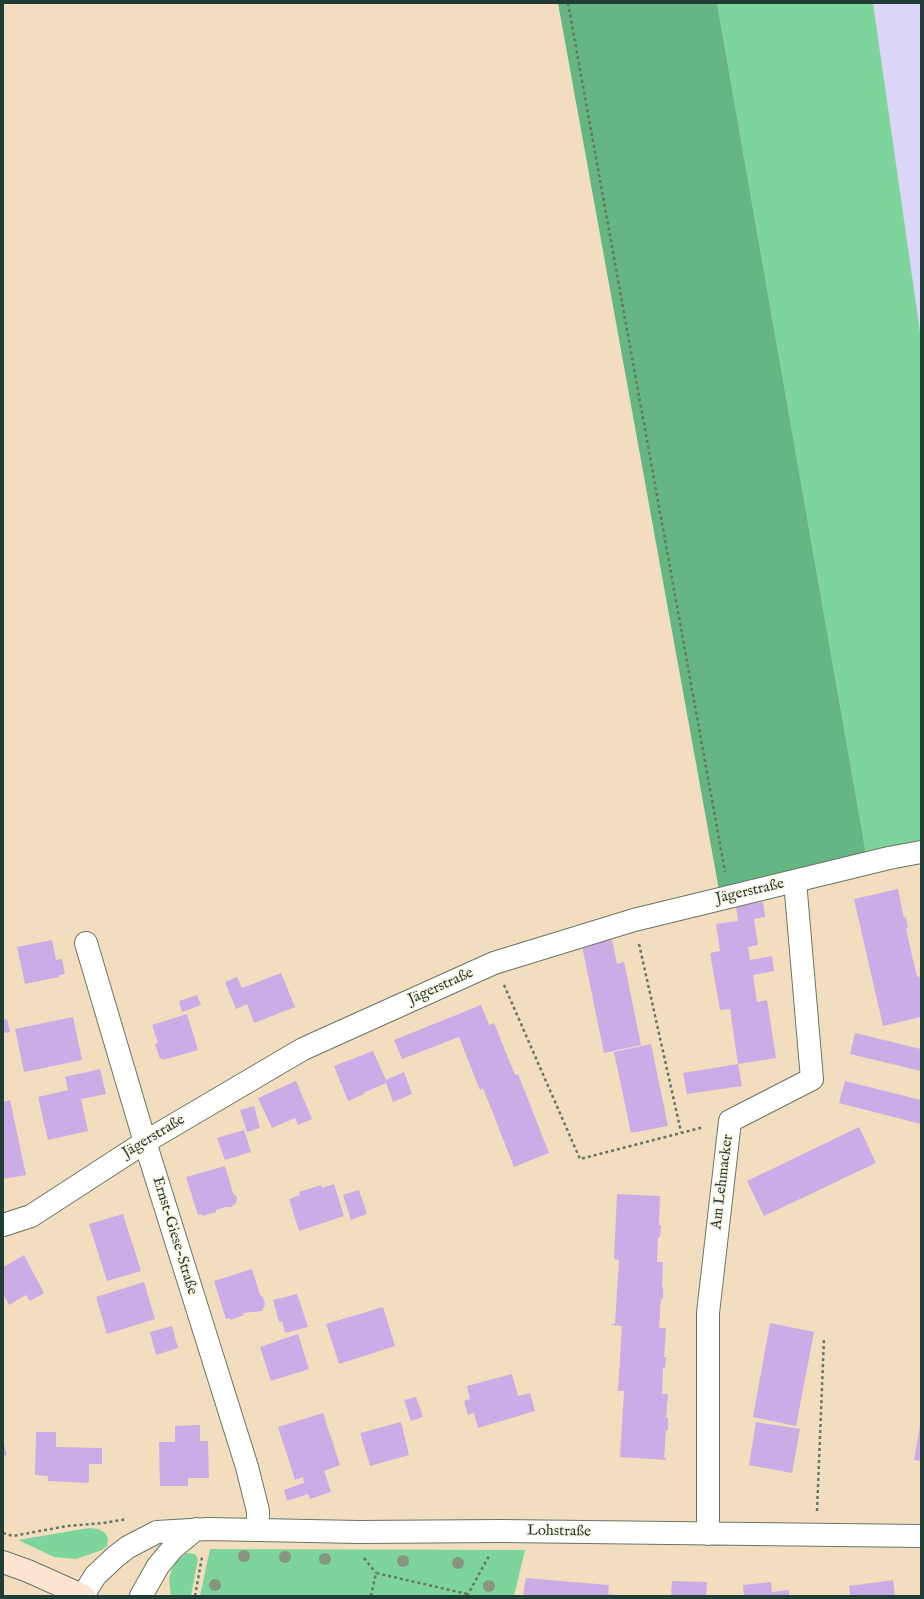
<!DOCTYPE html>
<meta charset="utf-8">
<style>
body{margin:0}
#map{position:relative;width:924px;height:1599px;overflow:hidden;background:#f3ddbf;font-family:"IM FELL English",serif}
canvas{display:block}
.frame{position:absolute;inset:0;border:4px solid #1f3d34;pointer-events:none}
</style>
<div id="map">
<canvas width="924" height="1599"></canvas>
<div class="frame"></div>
</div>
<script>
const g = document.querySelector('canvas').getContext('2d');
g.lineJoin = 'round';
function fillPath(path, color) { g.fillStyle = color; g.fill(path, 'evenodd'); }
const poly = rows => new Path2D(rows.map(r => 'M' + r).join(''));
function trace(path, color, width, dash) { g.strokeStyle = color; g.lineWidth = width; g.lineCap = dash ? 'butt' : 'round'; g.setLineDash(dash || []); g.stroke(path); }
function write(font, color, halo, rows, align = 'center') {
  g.font = font + ' "IM FELL English",serif'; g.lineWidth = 3.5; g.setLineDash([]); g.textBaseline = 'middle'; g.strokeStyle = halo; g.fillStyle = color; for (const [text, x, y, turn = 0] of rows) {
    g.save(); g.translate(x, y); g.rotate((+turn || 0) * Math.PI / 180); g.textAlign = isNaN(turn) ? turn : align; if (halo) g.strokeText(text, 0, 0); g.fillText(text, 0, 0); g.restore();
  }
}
const built = poly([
 [873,3,921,3,921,338,919,327]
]);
const green = poly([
 [717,3,873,3,921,339,921,842,866,854],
 [89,1528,98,1529,105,1533,108,1538,107,1546,102,1550,76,1559,54,1557,18,1540],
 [210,1549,525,1550,514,1596,200,1596],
 [186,1553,195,1554,198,1559,191,1596,171,1596,169,1578,172,1569,177,1561]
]);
const forest = poly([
 [558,3,717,3,866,854,719,890]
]);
const building = poly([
 [898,889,904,918,906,917,908,928,906,929,917,977,919,976,921,983,920,988,921,1017,883,1026,854,899],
 [763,902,765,917,754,919,758,945,748,947,750,960,772,956,774,971,753,975,757,1002,767,1000,776,1058,738,1064,730,1009,720,1010,710,953,720,951,716,924,738,921,736,906],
 [52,940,56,960,62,959,65,974,59,975,59,977,25,984,17,947],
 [612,940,617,964,624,962,641,1045,604,1053,582,946],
 [281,973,295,1007,254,1023,247,1004,236,1009,225,982,237,977,242,988],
 [197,995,201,1005,182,1012,179,1001],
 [481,1005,489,1025,494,1023,515,1075,518,1074,549,1153,514,1167,483,1088,480,1090,459,1037,402,1059,394,1040],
 [187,1014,198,1050,163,1060,162,1058,160,1059,155,1044,158,1043,152,1025],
 [73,1017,82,1060,24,1072,15,1029],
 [7,1019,10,1032,3,1033,3,1020],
 [855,1033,921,1049,921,1071,850,1054],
 [651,1044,668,1126,631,1133,614,1052],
 [373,1051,386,1080,404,1072,412,1094,393,1102,386,1083,363,1093,364,1094,348,1101,334,1066],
 [738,1064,742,1086,687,1094,683,1073],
 [100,1069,106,1094,81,1099,88,1131,48,1140,38,1097,68,1090,65,1077],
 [296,1081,312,1119,298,1125,295,1118,272,1128,258,1098],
 [845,1081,921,1100,921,1124,839,1103],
 [10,1100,26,1175,3,1179,3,1102],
 [254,1106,260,1128,247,1132,240,1110],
 [859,1127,876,1163,764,1216,747,1181],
 [244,1130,251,1152,225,1160,217,1138],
 [225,1166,233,1193,237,1197,236,1203,231,1207,225,1207,216,1210,216,1212,202,1216,202,1214,198,1215,186,1177],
 [334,1184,344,1216,299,1231,289,1199,300,1195,299,1192,321,1185,322,1188],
 [359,1190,367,1214,351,1220,343,1195],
 [617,1194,660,1196,659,1225,661,1225,660,1237,658,1237,657,1262,663,1262,662,1287,663,1287,663,1299,661,1298,659,1328,666,1328,664,1357,666,1357,665,1368,663,1368,662,1394,668,1394,666,1418,668,1418,668,1430,666,1430,664,1458,666,1458,666,1460,620,1457,624,1391,618,1391,622,1326,612,1325,612,1324,615,1324,619,1260,614,1259],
 [123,1214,141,1271,107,1281,89,1224],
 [24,1255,44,1293,30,1301,26,1295,9,1305,3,1294,3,1267],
 [252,1269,260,1295,263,1297,265,1304,262,1311,243,1313,244,1315,230,1320,230,1318,226,1319,214,1281],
 [144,1282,155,1319,107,1334,96,1297],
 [297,1294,308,1327,285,1333,282,1321,279,1322,273,1300],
 [383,1307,395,1346,339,1364,326,1324],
 [770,1323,814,1332,796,1426,753,1417],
 [172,1326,178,1348,156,1355,150,1332],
 [298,1334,309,1369,271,1381,260,1347],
 [512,1374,518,1396,530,1393,535,1411,478,1428,474,1413,468,1415,464,1401,470,1399,467,1386],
 [416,1397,423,1417,411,1421,404,1400],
 [323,1413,340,1465,324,1471,331,1492,310,1499,308,1494,287,1501,284,1490,304,1483,303,1477,295,1480,278,1427],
 [401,1422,409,1455,370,1466,360,1433],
 [756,1422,800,1429,792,1473,749,1465],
 [200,1425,200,1441,208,1441,209,1478,188,1478,188,1486,160,1486,159,1442,175,1442,175,1426],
 [920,1425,921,1425,921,1461,914,1460],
 [36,1432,56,1432,56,1447,102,1448,102,1464,89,1464,89,1482,87,1482,88,1483,48,1481,48,1476,35,1475],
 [3,1442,7,1455,3,1456],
 [526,1578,609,1585,608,1594,616,1595,616,1596,523,1596],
 [893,1580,895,1596,850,1596,849,1586],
 [672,1581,707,1582,706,1596,671,1596],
 [771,1582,772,1592,789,1590,789,1596,744,1596,743,1585]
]);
const path = poly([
 [568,3,725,872],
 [639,944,681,1132],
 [504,985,580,1159,704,1127],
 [817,1511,824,1338],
 [3,1533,13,1536,67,1526,103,1523,127,1519],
 [364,1558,376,1573],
 [195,1596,202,1557],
 [371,1596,376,1573,467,1594],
 [467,1596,489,1556]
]);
const minor = poly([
 [86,943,145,1142,247,1467,258,1511,258,1530],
 [3,1225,31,1216,145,1142,303,1049,494,963,634,920,889,858,921,852],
 [708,1534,708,1313,730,1121,812,1079,795,881],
 [83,1596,95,1576,115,1557,128,1547,157,1532,208,1529,359,1532,502,1531,921,1536],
 [141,1596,158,1566,173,1548,196,1529]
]);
const secondary = poly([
 [3,1562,28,1571,84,1596]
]);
const trees = [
 [244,1556],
 [285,1557],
 [325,1559],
 [403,1561],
 [458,1563],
 [215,1585],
 [489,1586]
];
const streetNames = [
 ["Jägerstraße",750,892,-13],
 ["Jägerstraße",441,987,-24],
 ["Jägerstraße",154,1137,-31],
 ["Am Lehmacker",723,1182,-83],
 ["Ernst-Giese-Straße",174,1236,73],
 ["Lohstraße",559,1532,1]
];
fillPath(built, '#dbd6f7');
fillPath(green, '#7dd59b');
fillPath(forest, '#66b683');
fillPath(building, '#cbace6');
trace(minor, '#697565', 24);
trace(secondary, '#697565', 24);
trace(path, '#697565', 2.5, [3, 3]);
trace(minor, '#fff', 22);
trace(secondary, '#fde4d1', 22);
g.fillStyle = '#89967e';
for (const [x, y] of trees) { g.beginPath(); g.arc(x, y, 6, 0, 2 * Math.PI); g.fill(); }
write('15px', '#1f3d34', '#fcf5e5', streetNames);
</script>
